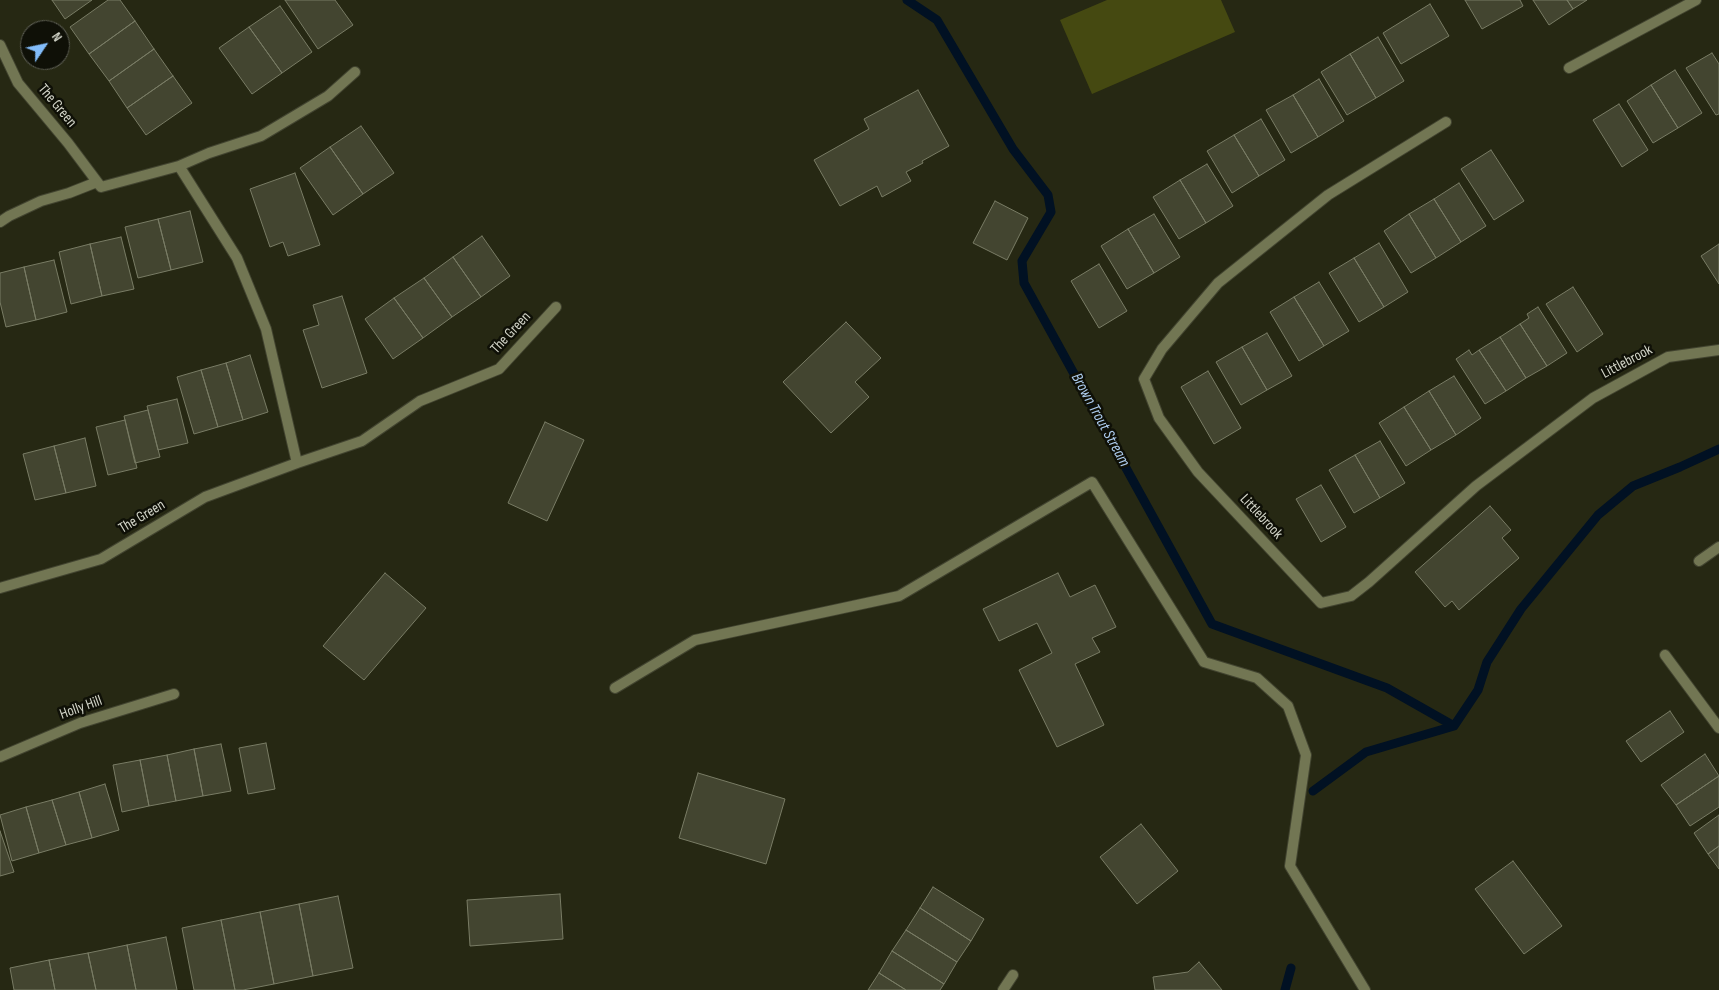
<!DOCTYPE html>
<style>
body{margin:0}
#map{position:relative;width:1719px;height:990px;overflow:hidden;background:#262813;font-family:"Sofia Sans Condensed",sans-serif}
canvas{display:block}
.north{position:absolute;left:20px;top:20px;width:50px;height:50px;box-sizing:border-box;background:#0f1007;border:1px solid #5d5e54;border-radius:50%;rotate:56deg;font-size:14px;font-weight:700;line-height:20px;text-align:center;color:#d2d4c8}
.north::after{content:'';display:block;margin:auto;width:18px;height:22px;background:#82bcfa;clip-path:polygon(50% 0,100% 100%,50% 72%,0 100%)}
</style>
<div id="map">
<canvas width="1719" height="990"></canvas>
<div class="north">N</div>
</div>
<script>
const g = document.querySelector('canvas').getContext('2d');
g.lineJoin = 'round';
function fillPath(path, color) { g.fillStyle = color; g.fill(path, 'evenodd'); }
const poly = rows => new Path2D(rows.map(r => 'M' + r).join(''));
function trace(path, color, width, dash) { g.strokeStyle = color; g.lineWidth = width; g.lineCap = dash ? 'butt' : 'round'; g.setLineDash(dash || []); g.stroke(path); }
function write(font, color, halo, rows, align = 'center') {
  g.font = font + ' "Sofia Sans Condensed",sans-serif'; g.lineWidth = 5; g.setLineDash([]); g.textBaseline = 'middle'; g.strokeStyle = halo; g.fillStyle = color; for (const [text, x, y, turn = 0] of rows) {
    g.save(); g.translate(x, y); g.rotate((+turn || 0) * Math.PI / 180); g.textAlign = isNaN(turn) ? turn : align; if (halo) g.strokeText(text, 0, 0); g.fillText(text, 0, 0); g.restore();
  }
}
const green = poly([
 [1107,0,1221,0,1235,32,1092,94,1060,20]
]);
const stream = poly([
 [907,0,937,20,1013,149,1048,195,1051,212,1022,261,1024,283,1212,624,1387,688,1454,726],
 [1313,791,1366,752,1454,726,1478,690,1487,662,1521,609,1598,515,1633,486,1680,467,1719,449],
 [1285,990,1291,968]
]);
const building = poly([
 [52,0,92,0,65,19,52,0],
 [108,0,120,0,135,21,89,54,70,27,108,0],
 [285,0,335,0,353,25,318,49,285,0],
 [1465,0,1520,0,1523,6,1482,29,1465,0],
 [1533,0,1567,0,1573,9,1549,25,1533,0],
 [1567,0,1587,0,1573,9,1567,0],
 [1430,4,1449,36,1401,64,1383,33,1430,4],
 [280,6,312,52,282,73,249,27,280,6],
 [135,21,154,49,109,81,89,54,135,21],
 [249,27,282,73,252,94,219,48,249,27],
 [1378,37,1404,81,1376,98,1350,54,1378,37],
 [154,49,173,76,127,108,109,81,154,49],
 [1712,53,1719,64,1719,114,1716,115,1686,68,1712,53],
 [1350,54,1376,98,1347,115,1321,72,1350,54],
 [1675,70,1702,113,1678,128,1651,85,1675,70],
 [173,76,192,103,146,135,127,108,173,76],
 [1319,79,1344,121,1318,137,1293,95,1319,79],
 [1651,85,1678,128,1653,143,1627,101,1651,85],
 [918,90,949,146,922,161,923,163,906,172,911,181,882,197,877,186,840,206,814,160,869,129,864,119,918,90],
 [1293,95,1318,137,1291,153,1266,110,1293,95],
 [1619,104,1648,150,1622,167,1593,120,1619,104],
 [1261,119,1285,160,1259,176,1234,135,1261,119],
 [361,126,394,173,363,194,330,147,361,126],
 [1234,135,1259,176,1232,193,1207,151,1234,135],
 [330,147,363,194,333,215,300,168,330,147],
 [1491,150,1524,201,1494,220,1461,169,1491,150],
 [1207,164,1233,206,1206,223,1180,180,1207,164],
 [295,173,320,245,288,256,283,242,270,247,250,189,295,173],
 [1180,180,1206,223,1179,239,1153,197,1180,180],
 [1459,183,1486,226,1461,242,1434,199,1459,183],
 [1434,199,1461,242,1436,258,1409,214,1434,199],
 [995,201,1028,218,1007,260,973,243,995,201],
 [190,211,203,262,171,270,158,219,190,211],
 [1154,214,1180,257,1154,273,1128,229,1154,214],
 [1409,214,1436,258,1411,273,1384,231,1409,214],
 [158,219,171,270,138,278,125,227,158,219],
 [1128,229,1154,273,1127,289,1101,246,1128,229],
 [482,236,510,276,481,297,453,257,482,236],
 [121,237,134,289,102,296,90,244,121,237],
 [1379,243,1408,292,1384,307,1354,258,1379,243],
 [90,244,102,296,71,304,59,252,90,244],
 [1719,244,1719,284,1701,256,1719,244],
 [453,257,481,297,452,317,424,278,453,257],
 [1354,258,1384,307,1359,322,1329,273,1354,258],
 [54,260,67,312,36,320,24,267,54,260],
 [1099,264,1127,311,1099,328,1071,281,1099,264],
 [24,267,36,320,6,327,0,302,0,273,24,267],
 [424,278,452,317,423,338,394,298,424,278],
 [1319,282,1349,331,1324,346,1294,297,1319,282],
 [1573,287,1603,334,1577,352,1546,304,1573,287],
 [342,296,367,373,322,388,303,330,319,325,313,305,342,296],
 [1294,297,1324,346,1299,361,1270,312,1294,297],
 [394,298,423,338,393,359,365,319,394,298],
 [1538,307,1567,353,1547,366,1520,324,1529,318,1527,314,1538,307],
 [846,322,881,358,855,382,869,397,831,433,783,382,846,322],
 [1520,324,1547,366,1526,378,1500,337,1520,324],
 [1267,333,1292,376,1267,390,1242,347,1267,333],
 [1500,337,1526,378,1506,391,1479,350,1500,337],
 [1242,347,1267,390,1241,405,1216,362,1242,347],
 [1469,350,1472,355,1479,350,1506,391,1485,404,1456,359,1469,350],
 [250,355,268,412,243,420,226,363,250,355],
 [226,363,243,420,218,427,201,370,226,363],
 [201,370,218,427,194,434,177,377,201,370],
 [1208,371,1241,428,1214,444,1181,387,1208,371],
 [1454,376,1481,418,1456,435,1429,391,1454,376],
 [1429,391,1456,435,1431,450,1404,407,1429,391],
 [177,399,188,443,158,450,147,406,177,399],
 [1404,407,1431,450,1406,466,1379,423,1404,407],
 [148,410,160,457,135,463,124,416,148,410],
 [125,420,137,468,108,475,96,427,125,420],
 [545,422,584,440,547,521,508,503,545,422],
 [85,438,96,486,66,493,54,446,85,438],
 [1380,441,1405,483,1380,498,1355,455,1380,441],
 [54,446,66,493,35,500,23,454,54,446],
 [1355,455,1380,498,1354,513,1329,470,1355,455],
 [1321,485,1346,527,1321,542,1296,499,1321,485],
 [1490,506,1511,530,1502,538,1519,558,1459,610,1452,601,1445,607,1415,572,1490,506],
 [385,573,426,608,364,680,323,646,385,573],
 [1058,573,1070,597,1095,585,1116,627,1092,638,1100,652,1075,664,1104,725,1057,747,1019,670,1052,653,1037,623,999,641,983,609,1058,573],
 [1670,711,1684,732,1641,762,1626,741,1670,711],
 [266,743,275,789,248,794,239,748,266,743],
 [221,744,231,791,203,796,194,749,221,744],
 [194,749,203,796,176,801,167,755,194,749],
 [1705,754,1719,776,1676,805,1661,785,1705,754],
 [167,755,176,801,149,806,140,760,167,755],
 [140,760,149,806,122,812,113,765,140,760],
 [698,773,785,799,766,864,679,838,698,773],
 [1719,776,1719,807,1690,826,1676,805,1719,776],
 [105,784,119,830,92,838,79,792,105,784],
 [79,792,92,838,66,845,52,800,79,792],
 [52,800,66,845,39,853,26,807,52,800],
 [26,807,39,853,12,861,0,815,26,807],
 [1719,815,1719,846,1708,854,1694,833,1719,815],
 [1141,824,1178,871,1137,904,1100,857,1141,824],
 [0,831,14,872,0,876,0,831],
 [1719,846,1719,869,1708,854,1719,846],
 [1513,861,1562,926,1524,954,1475,889,1513,861],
 [933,887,984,919,971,941,920,908,933,887],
 [560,894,563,939,470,946,467,900,560,894],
 [338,896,353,968,313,976,299,904,338,896],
 [299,904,313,976,274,984,260,912,299,904],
 [920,908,971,941,957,962,906,930,920,908],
 [260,912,274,984,243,990,235,990,221,920,260,912],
 [221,920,235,990,194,990,182,928,221,920],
 [906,930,957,962,944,984,892,951,906,930],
 [166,937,177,990,136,990,127,945,166,937],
 [127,945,136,990,96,990,88,953,127,945],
 [892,951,944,984,940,990,906,990,879,973,892,951],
 [88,953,96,990,55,990,49,960,88,953],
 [49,960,55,990,14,990,10,968,49,960],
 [1199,962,1222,990,1155,990,1153,977,1188,972,1199,962],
 [879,973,906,990,868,990,879,973]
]);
const minor = poly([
 [0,45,18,83,68,143,101,187,179,166,237,258,266,329,297,463],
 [1569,68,1696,0],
 [1446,122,1328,195,1218,283,1162,349,1144,379,1159,418,1198,472,1321,603,1351,596,1369,582,1476,486,1593,398,1668,357,1719,350],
 [179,166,209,153,261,136,328,96,355,72],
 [0,222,9,216,41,201,69,193,97,182],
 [1699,561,1719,547],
 [0,588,101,559,205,497,297,463,362,441,420,401,499,369,556,307],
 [1665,655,1719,728],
 [615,688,695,640,899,596,1092,482,1204,662,1257,678,1288,706,1306,755,1290,866,1365,990],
 [0,757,80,723,174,694],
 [1003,990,1013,975]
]);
const streetNames = [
 ["The Green",57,106,50],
 ["The Green",511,333,-47],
 ["Littlebrook",1627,362,-28],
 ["The Green",142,517,-31],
 ["Littlebrook",1261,517,47],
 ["Holly Hill",81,708,-20]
];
const waterNames = [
 ["Brown Trout Stream",1100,420,61]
];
fillPath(green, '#454911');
trace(stream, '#011123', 9);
fillPath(building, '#434530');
trace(building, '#797c65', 1);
trace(minor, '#424430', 12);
trace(minor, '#727653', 10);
write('15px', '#d2d4c8', '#0f1007', streetNames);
write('italic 16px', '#aecdef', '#0f1007', waterNames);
</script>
